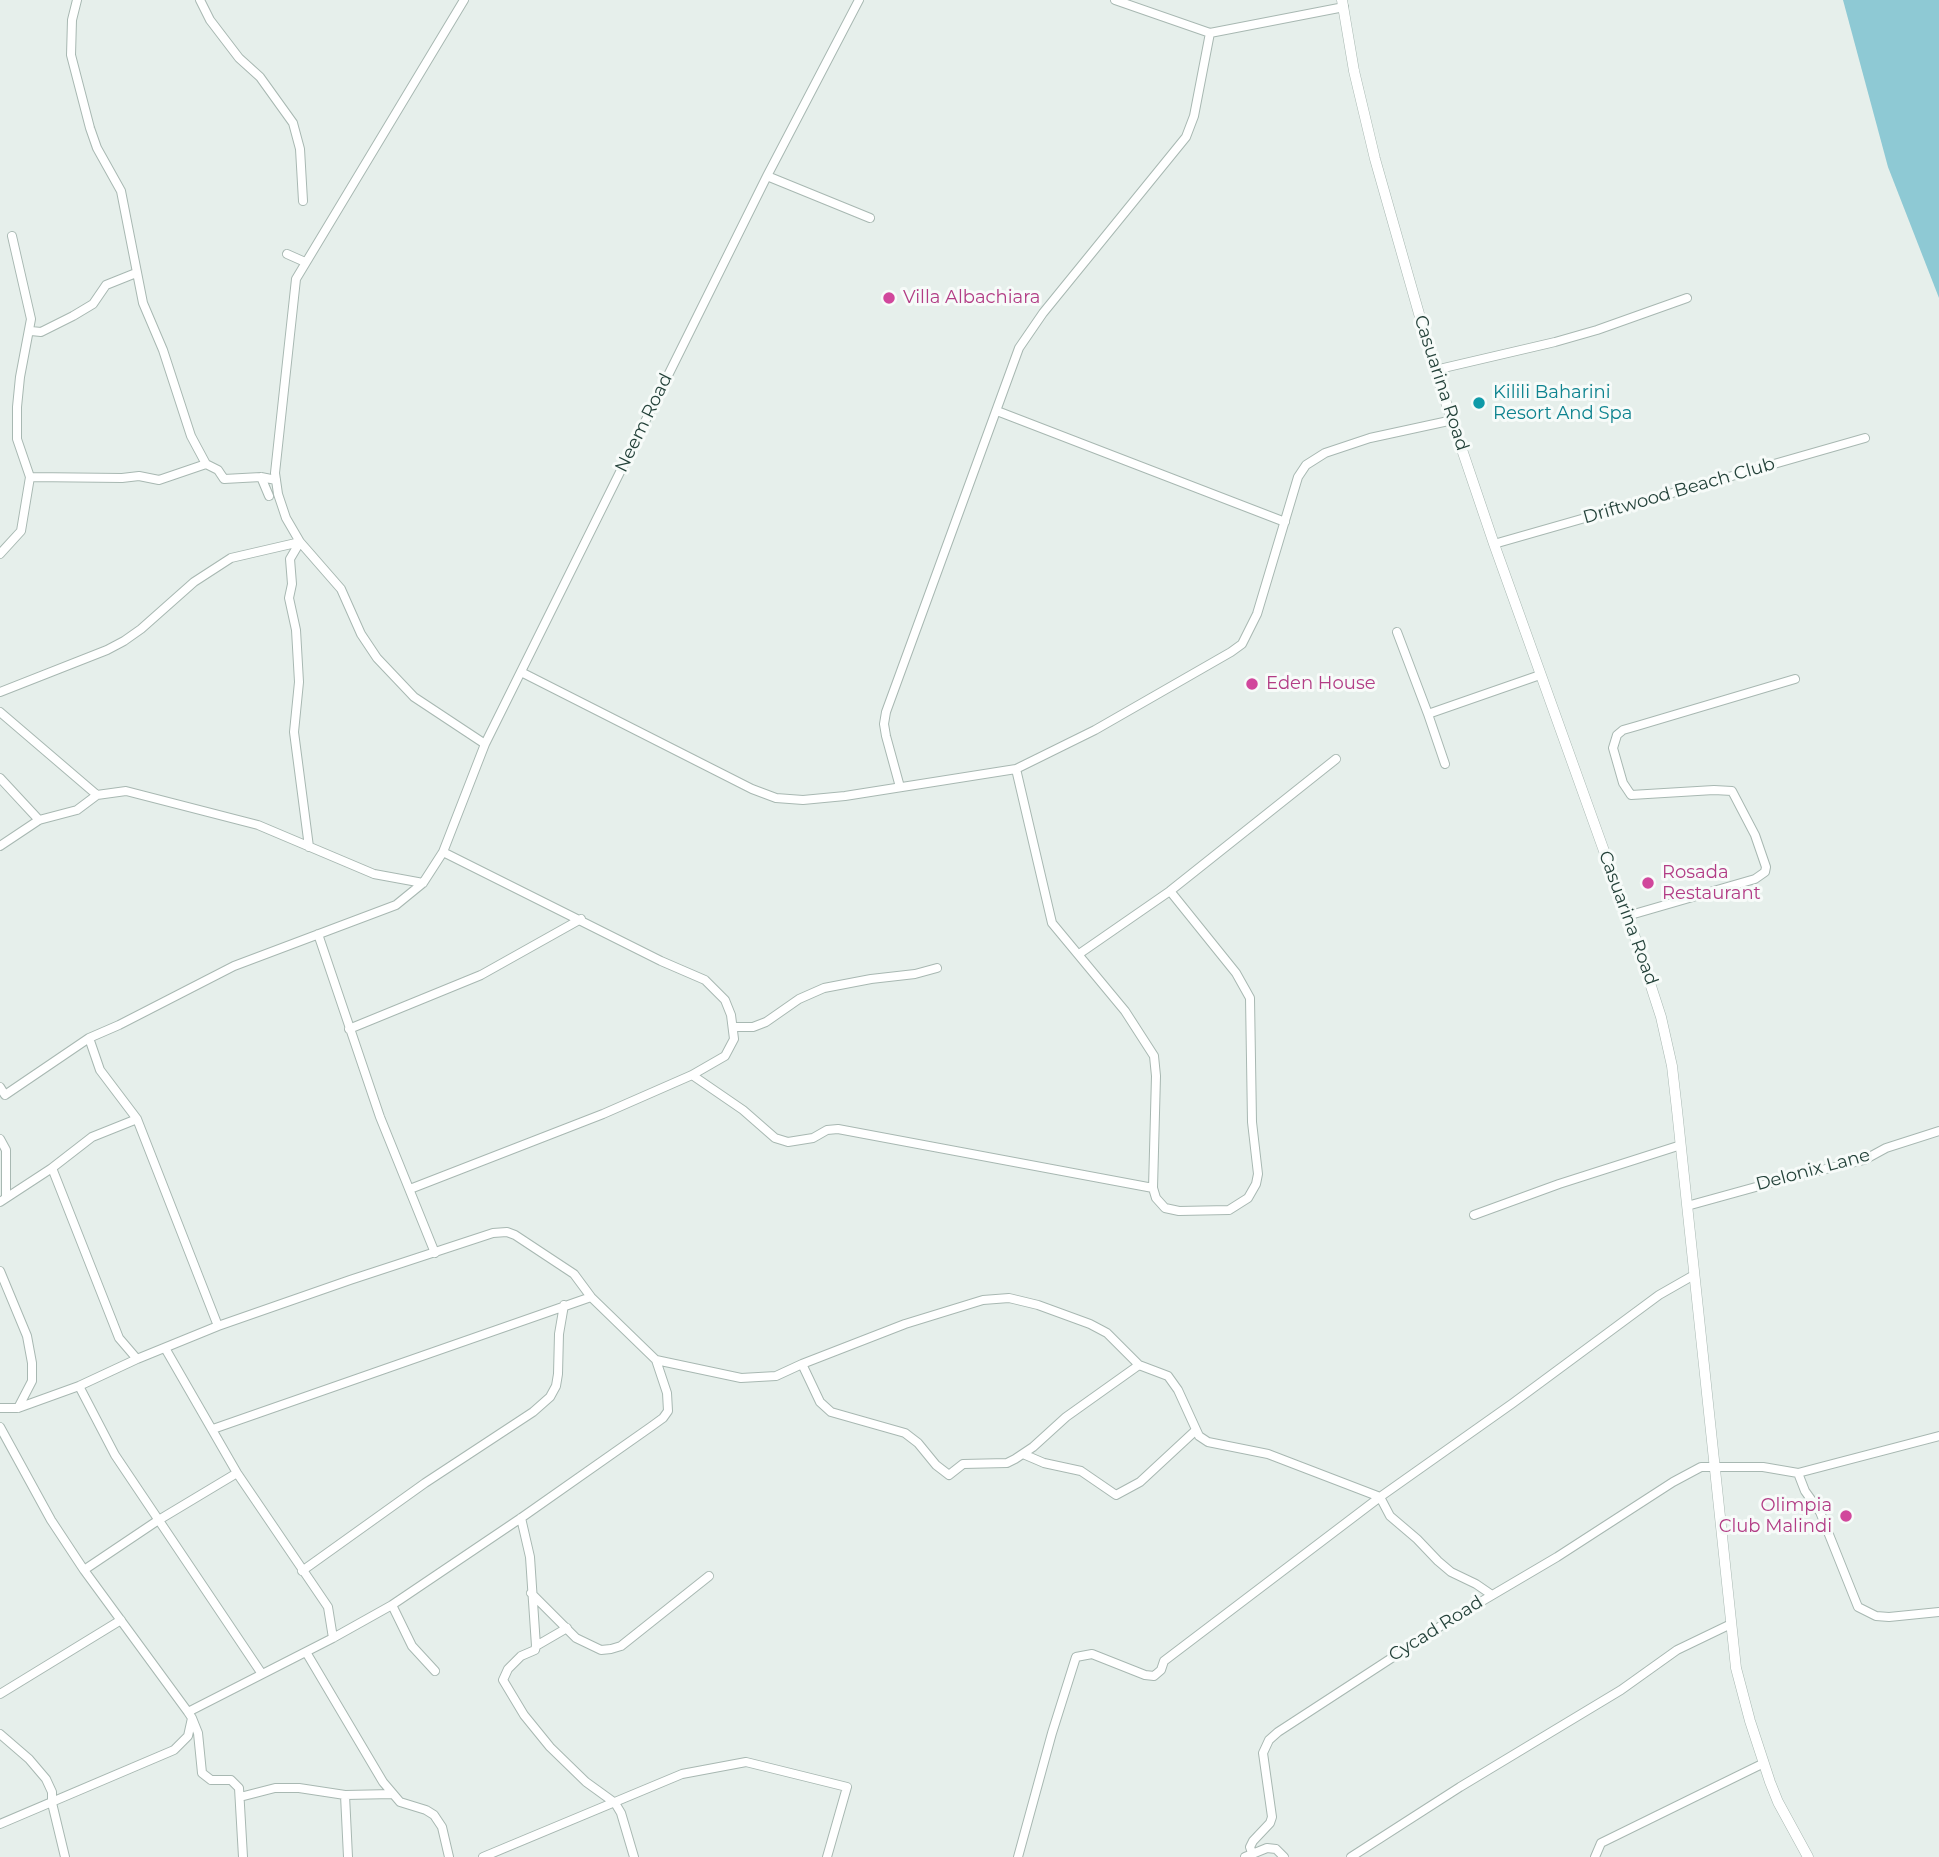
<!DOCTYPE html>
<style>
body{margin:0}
canvas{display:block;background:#e6efeb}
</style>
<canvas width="1939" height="1857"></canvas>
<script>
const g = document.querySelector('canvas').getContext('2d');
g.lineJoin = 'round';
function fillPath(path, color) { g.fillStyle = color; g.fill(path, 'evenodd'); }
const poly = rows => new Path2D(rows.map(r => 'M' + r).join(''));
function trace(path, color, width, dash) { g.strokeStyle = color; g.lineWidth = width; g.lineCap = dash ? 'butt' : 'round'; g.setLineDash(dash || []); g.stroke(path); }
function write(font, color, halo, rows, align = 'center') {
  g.font = font + ' Montserrat,sans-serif'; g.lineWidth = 6; g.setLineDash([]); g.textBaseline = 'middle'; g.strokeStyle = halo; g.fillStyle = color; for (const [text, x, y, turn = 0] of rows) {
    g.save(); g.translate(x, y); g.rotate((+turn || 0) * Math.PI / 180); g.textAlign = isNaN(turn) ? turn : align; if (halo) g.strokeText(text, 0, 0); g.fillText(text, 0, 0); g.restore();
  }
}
const water = poly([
 [1843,0,1939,0,1939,298,1888,167]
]);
const minor = poly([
 [77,0,72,20,71,55,90,128,97,148,121,191,143,303,163,350,191,436,206,464],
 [200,0,210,20,239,58,260,77,293,123,300,149,303,201],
 [464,0,296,279,275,473,278,494,286,518,300,542,341,589,361,634,377,658,414,697,485,744],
 [1115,0,1210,33,1344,7],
 [767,176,870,218],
 [287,254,305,262],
 [31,331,41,332,73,316,93,304,106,285,136,273],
 [1435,370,1555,342,1597,330,1687,298],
 [997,411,1285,522],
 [30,477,122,478,139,476,159,480,206,464,218,470,224,479,261,477,276,480],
 [261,477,269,496],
 [300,542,290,559,292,584,289,598,296,630,299,682,294,732,309,847],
 [1494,544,1865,438],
 [0,554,21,531,30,477,17,439,17,407,20,377,31,319,12,236],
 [1397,632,1428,714,1540,675],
 [521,672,752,789,776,798,803,800,845,796,1016,769,1095,730,1231,652,1242,644,1257,614,1298,477,1306,465,1325,453,1370,438,1453,420],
 [0,692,107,650,124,641,141,629,194,582,231,558,300,542],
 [0,712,97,795],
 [1428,714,1445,764],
 [1016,769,1052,923,1125,1011,1154,1056,1156,1076,1153,1188,1156,1198,1165,1208,1179,1211,1229,1210,1248,1198,1256,1184,1258,1174,1252,1122,1250,998,1236,973,1170,891],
 [0,778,39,820],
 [900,787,886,736,884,724,886,712,1019,348,1043,313,1186,137,1194,116,1210,33],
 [0,846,39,820,77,810,97,795,126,791,258,825,374,874,423,883],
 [1627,916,1755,879,1765,872,1766,867,1755,835,1732,791,1714,790,1631,795,1623,783,1613,748,1617,735,1623,730,1637,726,1795,679],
 [318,934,380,1117,435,1253],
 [1079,954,1170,891,1336,759],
 [733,1027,753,1027,766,1022,799,999,824,988,871,979,915,974,937,968],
 [349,1029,481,975,581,919],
 [89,1038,100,1070,137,1119,218,1326],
 [692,1075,743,1110,775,1138,788,1142,813,1138,827,1130,838,1129,1153,1188],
 [0,1087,5,1095,89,1038,119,1025,234,966,396,905,423,883,443,852,485,744,767,176,859,0],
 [0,1139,6,1150,6,1196],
 [52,1168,119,1338,137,1359],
 [410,1189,603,1114,692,1075,725,1056,734,1039,731,1015,725,1000,705,980,661,961,443,852],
 [0,1202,52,1168,92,1137,137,1119],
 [1687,1206,1792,1177,1864,1160,1886,1148,1939,1131],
 [1474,1215,1559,1184,1681,1145],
 [0,1271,27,1336,32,1363,32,1381,18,1408],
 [165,1348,237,1473,328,1607,333,1638],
 [802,1364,820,1402,831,1412,905,1433,918,1443,936,1465,949,1475,963,1464,1007,1463,1015,1459,1033,1447,1066,1417,1139,1365],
 [79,1386,115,1455,262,1674],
 [0,1408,18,1408,79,1386,137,1359,218,1326,350,1280,493,1233,507,1232,515,1235,574,1274,591,1297,656,1360,741,1378,776,1376,802,1364,905,1324,983,1300,1009,1298,1038,1305,1090,1324,1107,1333,1139,1365,1168,1376,1178,1390,1199,1436,1208,1442,1268,1454,1380,1497,1390,1516,1417,1539,1438,1561,1451,1572,1476,1584,1492,1595],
 [0,1427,51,1520,84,1570,188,1712],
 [213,1429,591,1297],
 [1023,1454,1044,1463,1081,1471,1116,1495,1140,1482,1195,1431],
 [1798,1473,1939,1436],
 [521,1518,530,1557,536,1646,535,1650,521,1656,508,1669,503,1680,524,1715,550,1747,586,1782,615,1803,621,1813,634,1857],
 [84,1570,157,1521,237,1473],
 [302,1571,425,1483,533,1412,550,1397,556,1386,558,1374,559,1334,564,1305],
 [531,1593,576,1638,601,1650,611,1649,621,1646,709,1576],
 [392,1605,412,1646,435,1671],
 [536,1646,567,1628],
 [306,1652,383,1782,400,1802,426,1810,434,1815,442,1827,449,1857],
 [0,1694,121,1620],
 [192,1718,198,1733,202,1773,211,1780,231,1780,239,1788,243,1857],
 [0,1734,29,1759,46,1779,52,1792,52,1803,65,1857],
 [345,1795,348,1857],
 [240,1797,275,1788,299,1788,345,1795,393,1794],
 [0,1824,174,1750,188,1736,192,1718,188,1712,333,1638,392,1605,521,1518,652,1426,663,1418,668,1411,667,1393,656,1360],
 [1252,1853,1250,1847,1253,1841,1270,1823,1272,1817,1263,1753,1269,1740,1278,1732,1450,1620,1557,1557,1673,1482,1701,1467,1763,1467,1798,1473,1805,1491,1820,1512,1858,1607,1876,1616,1889,1617,1939,1612],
 [483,1857,682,1774,746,1762,847,1787,827,1857],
 [1018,1857,1052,1733,1076,1657,1092,1654,1145,1675,1154,1676,1161,1670,1164,1661,1380,1497,1513,1403,1659,1295,1694,1275],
 [1245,1857,1267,1848,1276,1849,1284,1857],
 [1351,1857,1460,1787,1621,1690,1677,1650,1731,1624],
 [1595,1857,1601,1843,1764,1763]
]);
const tertiary = poly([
 [1342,0,1354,71,1375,159,1435,370,1494,544,1637,943,1661,1017,1672,1066,1677,1110,1736,1668,1750,1721,1770,1782,1778,1802,1808,1857]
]);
const markers = [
 [889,298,7,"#d1479c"],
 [1479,403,7,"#0f9aa8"],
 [1252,684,7,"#d1479c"],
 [1648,883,7,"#d1479c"],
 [1846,1516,7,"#d1479c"]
];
const hotelNames = [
 ["Villa Albachiara",903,298],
 ["Eden House",1266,684],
 ["Rosada",1662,873],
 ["Restaurant",1662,894],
 ["Olimpia",1832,1506,"right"],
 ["Club Malindi",1832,1527,"right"]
];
const streetNames = [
 ["Casuarina Road",1441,383,72],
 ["Neem Road",644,423,-64],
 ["Driftwood Beach Club",1679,491,-16],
 ["Casuarina Road",1628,918,70],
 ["Delonix Lane",1813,1170,-15],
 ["Cycad Road",1436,1629,-32]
];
const cultureNames = [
 ["Kilili Baharini",1493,393],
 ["Resort And Spa",1493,414]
];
fillPath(water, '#8ec9d4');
trace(minor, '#a8b8b2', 10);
trace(tertiary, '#a8b8b2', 11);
trace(minor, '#fff', 8);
trace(tertiary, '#fff', 10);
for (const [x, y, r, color] of markers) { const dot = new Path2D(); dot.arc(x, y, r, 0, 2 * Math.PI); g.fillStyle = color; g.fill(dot); trace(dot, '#f7fbf9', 2.5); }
write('18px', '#b23c85', '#f7fbf9', hotelNames, 'left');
write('18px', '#24423a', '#f7fbf9', streetNames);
write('18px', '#0d838f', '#f7fbf9', cultureNames, 'left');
</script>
